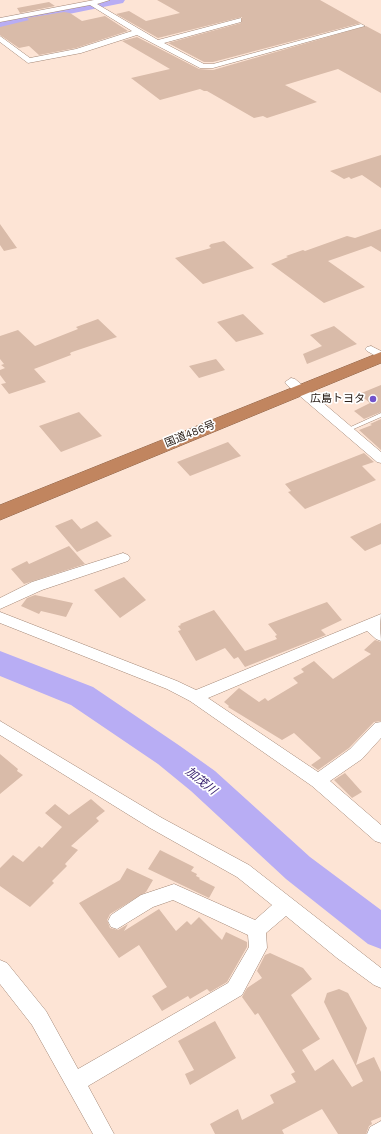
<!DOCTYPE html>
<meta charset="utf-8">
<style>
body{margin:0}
canvas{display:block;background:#fde4d5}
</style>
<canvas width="381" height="1134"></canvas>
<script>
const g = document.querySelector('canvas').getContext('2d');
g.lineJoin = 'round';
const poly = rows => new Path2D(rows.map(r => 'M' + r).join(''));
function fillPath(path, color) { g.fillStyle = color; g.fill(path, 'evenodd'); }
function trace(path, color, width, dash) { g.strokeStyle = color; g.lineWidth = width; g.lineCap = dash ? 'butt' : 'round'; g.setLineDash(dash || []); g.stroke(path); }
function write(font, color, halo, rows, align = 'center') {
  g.font = font + ' "Work Sans","Noto Sans JP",sans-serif'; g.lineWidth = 3.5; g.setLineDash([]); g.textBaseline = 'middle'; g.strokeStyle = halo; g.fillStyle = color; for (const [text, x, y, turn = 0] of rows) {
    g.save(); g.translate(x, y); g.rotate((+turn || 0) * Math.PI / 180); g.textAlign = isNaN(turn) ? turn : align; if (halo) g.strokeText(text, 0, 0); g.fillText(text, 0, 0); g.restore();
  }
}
const river = poly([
 [95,0,125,0,123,3,118,4,0,28,0,18,95,0],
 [0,651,93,687,180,746,215,771,310,857,381,910,381,949,368,944,286,879,191,791,158,764,71,705,0,676,0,651]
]);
const building = poly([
 [157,0,320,0,361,23,213,62,204,62,168,43,241,23,242,17,158,38,116,14,129,11,146,21,180,13],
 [49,2,55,6,20,13,17,8],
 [64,12,70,13,82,21,105,16,128,31,76,48,39,55,29,46,19,48,0,35,0,27,29,20,27,18],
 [366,26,381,34,381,93,338,69,285,85,317,102,267,118,263,116,254,118,207,91,204,91,200,89,160,100,131,78,170,69,122,41,137,37,199,69,213,70],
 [381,155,381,188,362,175,351,179,349,177,344,179,330,171],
 [0,224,17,248,4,251,0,245],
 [381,229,381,252,371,246,328,261,365,287,324,303,271,264,288,257,286,256,303,250,305,251,347,236,355,238],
 [224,241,254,268,203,284,175,258,211,248,209,246,211,244],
 [243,314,264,334,236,342,217,322],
 [98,319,117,337,72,352,70,353,71,355,34,369,46,382,9,394,1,384,6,383,0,375,0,370,5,368,1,365,4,364,0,359,0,336,18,330,35,346,78,329,76,327],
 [334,326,357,344,307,364,303,354,322,346,310,335],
 [216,359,225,370,199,378,189,366],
 [381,385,381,412,364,419,354,411,370,403,359,394],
 [79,412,102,436,61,452,39,426],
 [381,419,381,450,359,430,372,425,370,424],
 [228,442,241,456,190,476,177,462],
 [364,453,374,462,362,466,376,480,305,509,288,492,291,491,285,484],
 [72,519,81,529,97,521,112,536,77,552,55,526],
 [381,523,381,544,365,551,350,537],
 [69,546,85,564,24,584,11,569,27,561,29,564],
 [124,577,146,600,120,618,94,590],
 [35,595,59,600,73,603,66,617,41,611,39,614,21,606,27,598],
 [327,602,342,620,321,630,326,635,245,667,238,657,234,659,225,648,196,661,178,631,181,630,178,626,181,625,180,624,214,610,245,651,277,639,275,636,277,635,268,624],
 [375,640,381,642,381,721,374,722,349,748,318,770,311,765,321,758,294,733,282,740,228,707,229,706,224,702,239,688,259,702,265,698,268,701,298,683,293,678,304,672,301,669,314,661,333,679,371,654,364,650],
 [0,754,18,769,17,771,23,775,0,794],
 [345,773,362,792,352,798,334,780],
 [91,799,105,811,96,818,99,821,71,846,78,850,65,864,67,866,52,881,54,883,30,907,0,886,0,868,13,855,23,862,39,846,42,848,62,827,45,813,55,804,69,815],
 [160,850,194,867,191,871,197,874,196,876,200,878,199,879,215,887,209,898,148,869],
 [127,868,153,880,146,892,110,914,107,920,110,928,118,930,128,924,124,931,159,909,176,931,187,921,191,925,199,917,222,940,226,932,247,942,247,947,227,982,210,992,207,989,190,999,188,996,162,1011,152,996,167,987,139,945,119,958,79,903,120,880],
 [270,953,303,968,312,979,291,995,320,1039,302,1050,315,1071,333,1059,352,1087,363,1081,324,1002,327,993,339,989,348,993,367,1028,356,1065,374,1057,381,1072,381,1117,371,1121,372,1124,369,1126,366,1134,338,1134,322,1109,282,1130,284,1134,215,1134,210,1124,238,1109,242,1120,274,1103,270,1095,296,1082,291,1074,295,1072,258,1013,255,1015,242,997,247,988,262,978,257,971,265,955],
 [215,1021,236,1058,190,1085,185,1074,194,1070,178,1041]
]);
const lane = poly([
 [381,413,381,417,349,431,347,432,344,430,381,413]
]);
const street = poly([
 [94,0,110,0,97,4,158,40,241,18,241,22,164,43,204,64,213,64,361,24,365,26,213,68,200,68,137,35,81,53,28,63,0,42,0,36,30,58,76,49,132,31,90,5,0,22,0,18,94,0],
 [371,346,381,351,381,359,367,351,365,349,367,347,371,346],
 [291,378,295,379,381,452,381,463,377,462,287,385,285,382,291,378],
 [123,553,128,555,130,558,128,561,42,590,0,609,0,598,32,582,123,553],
 [0,612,177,681,196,690,381,614,380,626,381,641,376,639,367,631,208,698,318,772,350,749,375,723,381,722,381,738,362,759,330,781,381,825,381,843,375,841,312,786,190,701,167,689,0,623,0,612],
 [0,721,162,818,249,865,381,968,381,988,374,985,337,958,286,916,266,933,267,948,242,995,88,1086,114,1134,93,1134,32,1025,0,984,0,960,7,963,46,1011,78,1069,228,983,249,947,248,935,173,900,153,907,117,929,111,927,108,921,111,915,141,895,174,884,255,920,272,905,237,877,150,828,0,735,0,721],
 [381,1121,381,1134,367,1134,370,1127,381,1121]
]);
const highway = poly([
 [381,352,381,363,0,520,0,505,381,352]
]);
const markers = [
 [373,399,4,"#7153cc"]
];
const poiNames = [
 ["広島トヨタ",365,399]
];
const streetNames = [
 ["国道486号",190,434,-22]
];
const waterNames = [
 ["加茂川",201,781,39]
];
fillPath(river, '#b8adf4');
fillPath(building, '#d9bba9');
trace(lane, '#a38776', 1);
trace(street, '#a38776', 1);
trace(highway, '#8d6247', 1);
fillPath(lane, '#fff');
fillPath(street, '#fff');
fillPath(highway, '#c1855f');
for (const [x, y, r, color] of markers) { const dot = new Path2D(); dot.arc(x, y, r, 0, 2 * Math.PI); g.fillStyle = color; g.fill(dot); trace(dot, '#fff', 1.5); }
write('11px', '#2c211a', '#fff', poiNames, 'right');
write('11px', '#2c211a', '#fff', streetNames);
write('italic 12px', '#331b6b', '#fff', waterNames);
</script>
